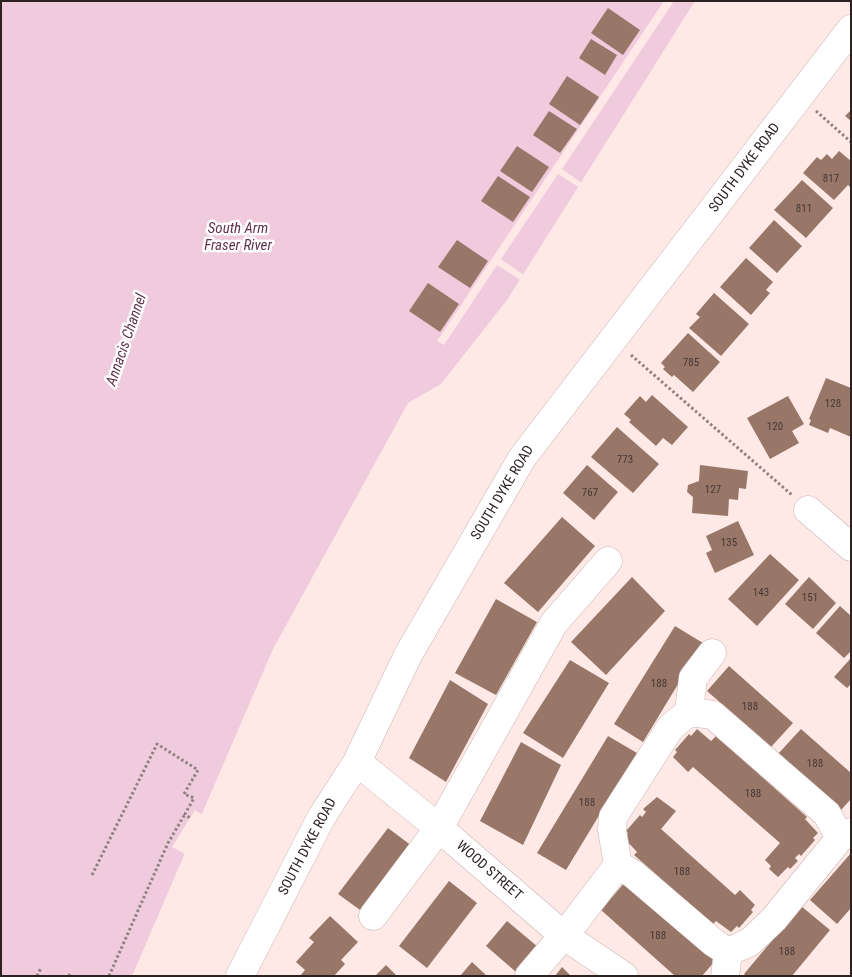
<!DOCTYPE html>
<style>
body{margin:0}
#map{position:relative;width:852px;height:977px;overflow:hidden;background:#fee9e7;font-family:"Roboto Condensed",sans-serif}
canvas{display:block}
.frame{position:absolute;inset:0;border:2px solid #2b2221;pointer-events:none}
</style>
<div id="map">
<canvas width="852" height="977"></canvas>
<div class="frame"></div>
</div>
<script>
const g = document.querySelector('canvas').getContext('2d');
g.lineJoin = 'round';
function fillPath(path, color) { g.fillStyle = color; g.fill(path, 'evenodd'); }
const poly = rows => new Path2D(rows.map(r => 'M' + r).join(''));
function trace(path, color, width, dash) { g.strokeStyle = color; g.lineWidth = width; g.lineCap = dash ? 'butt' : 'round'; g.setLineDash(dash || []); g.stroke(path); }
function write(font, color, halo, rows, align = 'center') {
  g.font = font + ' "Roboto Condensed",sans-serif'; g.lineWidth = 5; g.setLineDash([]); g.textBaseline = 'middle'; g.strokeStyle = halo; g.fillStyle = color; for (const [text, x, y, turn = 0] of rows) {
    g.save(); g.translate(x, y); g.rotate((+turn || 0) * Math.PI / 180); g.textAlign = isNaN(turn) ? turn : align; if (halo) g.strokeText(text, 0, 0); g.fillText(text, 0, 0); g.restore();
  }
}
const water = poly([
 [1,1,695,1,507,300,441,384,408,403,273,649,132,976,1,976]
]);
const pier = poly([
 [664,1,674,1,562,169,583,184,580,188,558,174,501,259,525,276,522,281,497,265,444,345,437,341],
 [195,810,204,816,187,855,172,847]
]);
const building = poly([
 [608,8,640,30,623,55,591,33],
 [591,39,617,55,605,75,579,58],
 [567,76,599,97,580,125,549,104],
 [851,110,851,121,845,116],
 [549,111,577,129,560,153,533,135],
 [517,146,549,167,532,192,500,171],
 [839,151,851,161,851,188,848,185,834,200,803,173,817,157,821,160,827,154,832,159],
 [498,176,530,197,513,222,481,201],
 [802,180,833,208,806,238,774,210],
 [774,220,802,246,777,273,749,248],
 [457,240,488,261,470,288,438,267],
 [746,258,773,282,766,290,770,293,751,315,720,287],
 [428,283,459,304,440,332,409,311],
 [714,293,749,324,721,356,689,328,700,317,696,314],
 [688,333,720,362,693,392,674,375,672,377,663,369,665,367,661,363],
 [826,378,851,388,851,437,830,428,828,433,809,425,811,420,809,419],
 [652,395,688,427,672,445,663,438,656,446,629,422,631,420,624,414,640,396,646,402],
 [788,396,804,424,792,431,799,443,770,459,747,418],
 [617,427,659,464,633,493,591,457],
 [587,465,618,492,594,520,563,493],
 [700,465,748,471,746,489,739,488,738,500,729,499,728,516,692,513,693,497,687,492,688,485,699,481],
 [562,517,595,546,538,612,504,583],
 [738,521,754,555,715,573,706,553,712,550,706,536],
 [770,554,799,580,757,626,728,599],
 [632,577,665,611,606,675,571,642],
 [809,577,836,603,813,629,785,604],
 [496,599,537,622,496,695,455,673],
 [840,606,851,616,851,651,844,658,816,633],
 [675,626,703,643,643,742,614,724],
 [851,658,851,684,847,688,834,677],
 [570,660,609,683,563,758,523,733],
 [729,666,793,723,771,747,707,691],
 [450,680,488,704,446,782,409,758],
 [697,729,711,741,716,736,807,817,805,819,818,833,813,838,815,840,801,856,799,854,795,858,798,861,790,869,788,867,778,877,769,869,771,866,765,860,780,843,693,767,688,772,673,757,677,752,675,750,689,734,691,736],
 [801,729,851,773,851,799,841,810,778,754],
 [608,736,637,753,566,870,537,853],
 [521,742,561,765,523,845,480,821],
 [657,797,676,811,661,829,735,895,740,890,755,905,751,910,753,912,739,928,737,926,731,932,716,921,713,924,634,855,637,852,624,838,628,833,626,831,640,815,642,817,646,812,643,809],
 [388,828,416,849,367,915,338,894],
 [851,853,851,908,837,924,810,900],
 [449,881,477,903,427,968,399,946],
 [625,882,715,961,702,976,675,976,601,910],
 [801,906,830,930,792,976,746,976,744,974],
 [330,916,358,942,341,960,345,964,334,976,300,976,305,970,296,962,314,942,309,938],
 [507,921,538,947,516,972,486,946],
 [472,962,487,976,460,976],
 [386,965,397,976,375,976],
 [562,967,571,976,555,976]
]);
const path = poly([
 [816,111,851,142],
 [631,355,792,495],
 [92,875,157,744,198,770,184,794,194,798,185,814,190,818],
 [37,976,41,968],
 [69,976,70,974],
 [109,976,168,843,185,814]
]);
const minor = poly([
 [808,510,851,547],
 [689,712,693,678,712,653],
 [357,762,439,828,563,935,624,976],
 [618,865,633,874,714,943,728,952],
 [373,916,439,828,554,623,608,561],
 [240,976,321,818,357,762,408,655,522,458,851,29],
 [529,976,574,923,618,865,612,830,613,817,670,728,689,712,713,715,827,814,840,838],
 [725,976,728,952,750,942,774,919,840,838,851,832]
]);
const numberNames = [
 ["817",831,179],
 ["811",804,209],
 ["785",691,363],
 ["128",833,404],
 ["120",775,427],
 ["773",625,460],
 ["127",713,490],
 ["767",590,493],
 ["135",729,543],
 ["143",761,593],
 ["151",810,598],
 ["188",659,684],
 ["188",750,707],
 ["188",815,764],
 ["188",753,794],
 ["188",587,803],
 ["188",682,872],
 ["188",658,936],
 ["188",787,952]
];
const streetNames = [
 ["SOUTH DYKE ROAD",745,168,-53],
 ["SOUTH DYKE ROAD",503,493,-59],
 ["SOUTH DYKE ROAD",308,847,-62],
 ["WOOD STREET",489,871,41]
];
const waterNames = [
 ["South Arm",238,229],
 ["Fraser River",238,246],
 ["Annacis Channel",127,340,-71]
];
fillPath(water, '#efcbdd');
fillPath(pier, '#fee9e7');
fillPath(building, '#987769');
trace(minor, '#cbb3b1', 29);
trace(path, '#908180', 3, [2.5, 2.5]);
trace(minor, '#fff', 28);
write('11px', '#463733', null, numberNames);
write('14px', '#2b2221', '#fff', streetNames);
write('italic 15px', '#62334e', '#fff', waterNames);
</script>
